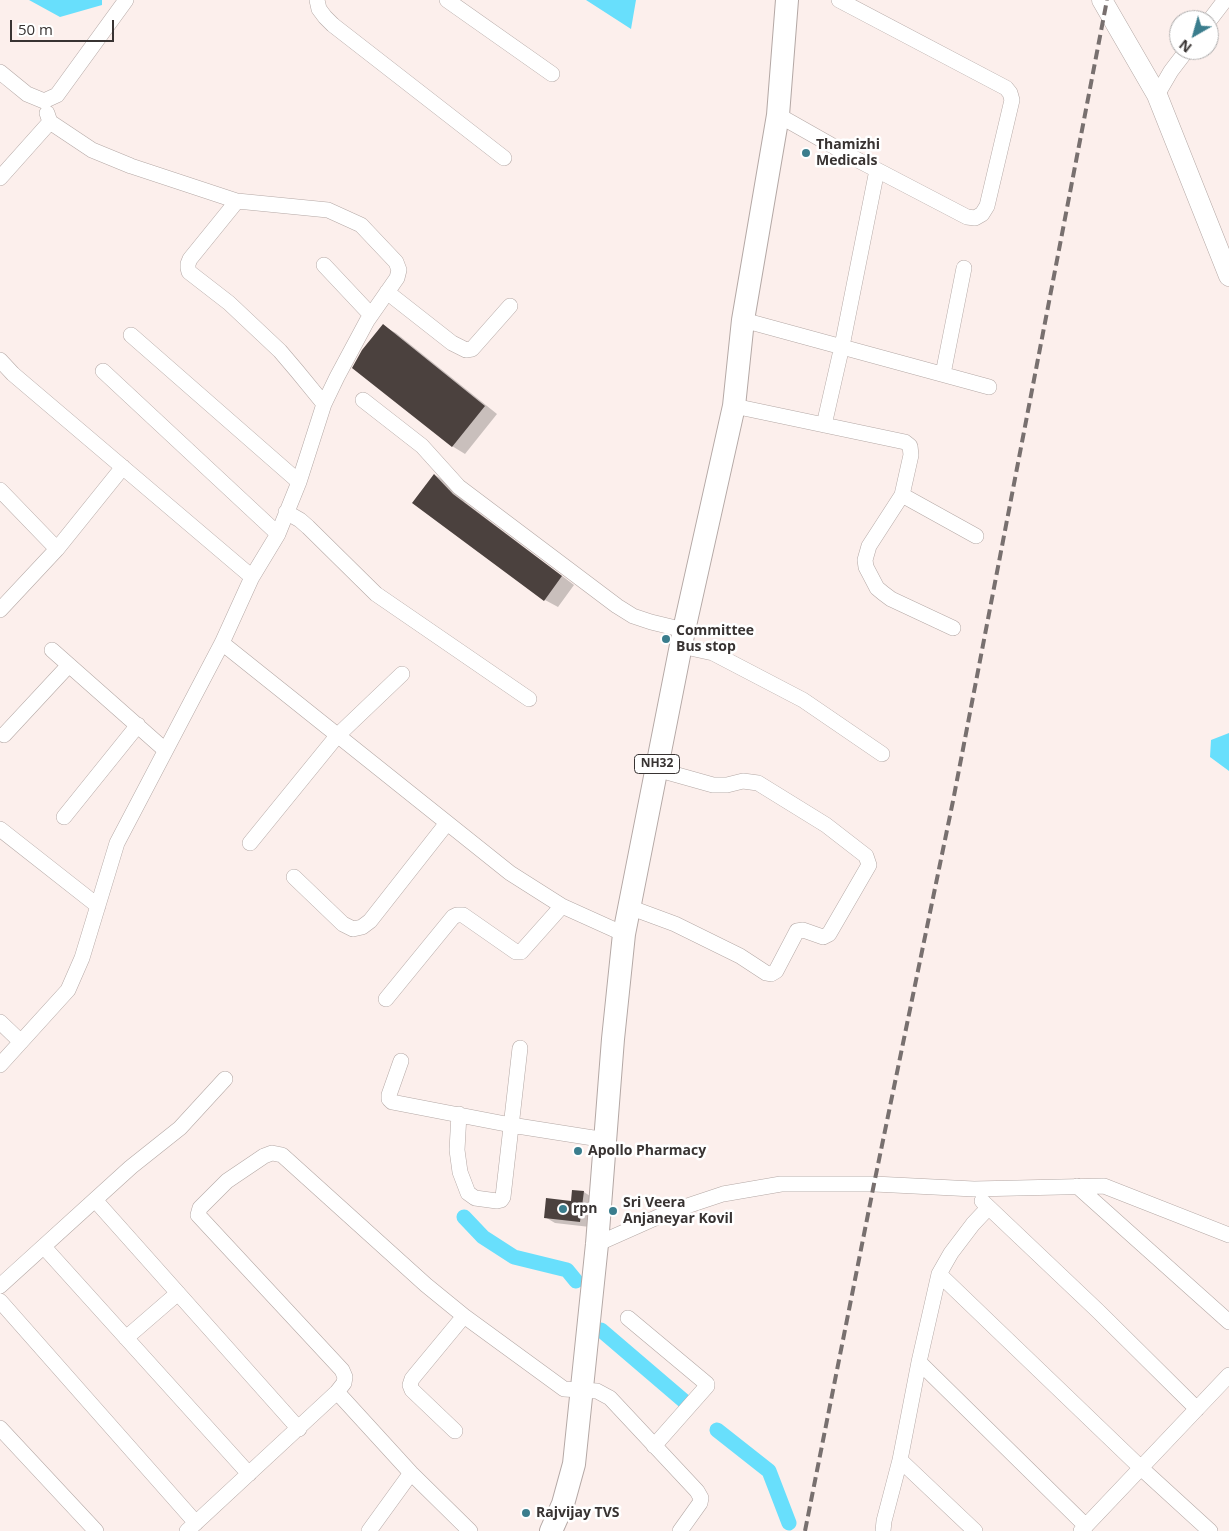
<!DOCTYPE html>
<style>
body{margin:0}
#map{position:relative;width:1229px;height:1531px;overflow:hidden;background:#fcefec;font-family:"Open Sans",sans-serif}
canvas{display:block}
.north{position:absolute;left:1169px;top:10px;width:50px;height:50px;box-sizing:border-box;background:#fff;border:1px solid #afadad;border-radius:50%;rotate:218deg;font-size:14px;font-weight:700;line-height:20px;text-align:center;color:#383332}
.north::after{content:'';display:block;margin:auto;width:18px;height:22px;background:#3a7d8d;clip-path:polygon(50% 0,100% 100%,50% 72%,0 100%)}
.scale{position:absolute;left:10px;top:20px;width:104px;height:22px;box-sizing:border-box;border:2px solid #383332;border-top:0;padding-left:6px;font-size:15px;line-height:18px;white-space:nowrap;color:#383332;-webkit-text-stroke:4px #fff;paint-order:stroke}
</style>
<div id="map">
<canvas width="1229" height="1531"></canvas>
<div class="north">N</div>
<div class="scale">50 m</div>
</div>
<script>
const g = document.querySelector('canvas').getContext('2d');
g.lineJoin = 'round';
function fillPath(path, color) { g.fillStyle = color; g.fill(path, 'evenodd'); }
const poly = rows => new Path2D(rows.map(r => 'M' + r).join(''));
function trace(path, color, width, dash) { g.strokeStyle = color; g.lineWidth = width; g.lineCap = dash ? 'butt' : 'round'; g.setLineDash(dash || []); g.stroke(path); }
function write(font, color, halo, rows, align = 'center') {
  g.font = font + ' "Open Sans",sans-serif'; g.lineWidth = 5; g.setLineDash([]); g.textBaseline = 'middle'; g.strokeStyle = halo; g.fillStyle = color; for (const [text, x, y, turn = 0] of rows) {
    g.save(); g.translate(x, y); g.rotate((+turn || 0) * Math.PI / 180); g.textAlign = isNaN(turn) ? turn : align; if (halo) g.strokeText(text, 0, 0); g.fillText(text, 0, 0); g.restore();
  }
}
const water = poly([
 [29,0,102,0,102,5,60,17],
 [586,0,636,0,631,29],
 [1229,733,1229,771,1210,757,1211,740]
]);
const shadow = poly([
 [383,326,396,333,497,414,465,454,452,446],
 [435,475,448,483,466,503,574,585,558,607,545,600],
 [584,1192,593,1198,590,1227,555,1223,545,1217,572,1203]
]);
const canal = poly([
 [464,1217,483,1237,514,1257,567,1270,576,1281],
 [601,1330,684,1401],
 [717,1430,769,1471,789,1523]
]);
const building = poly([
 [383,324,485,406,452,447,352,368,362,350],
 [434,474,453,494,562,576,544,601,412,503],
 [572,1190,584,1191,580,1222,544,1218,546,1198,571,1201]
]);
const minor = poly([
 [317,0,319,9,325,17,333,25,504,158],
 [447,0,552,74],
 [1209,21,1225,0],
 [0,72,27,94,44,101,57,95,126,0],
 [1157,95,1171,71,1187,50],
 [778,115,854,158,967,217,975,218,982,214,987,206,1012,100,1010,93,1006,88,839,0],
 [0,178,50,122,47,113],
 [237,201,190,259,188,264,188,268,189,272,229,303,280,351,297,371,324,404],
 [324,265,371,315],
 [387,292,452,343,466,350,472,349,510,306],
 [743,320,989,387],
 [131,335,299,482],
 [0,360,13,374,252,577],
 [103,371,278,534],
 [943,374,964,268],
 [363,400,422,446,459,487,617,606,633,616,651,622,684,630],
 [734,406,905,442,910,446,911,455,902,495,869,546,865,560,866,567,877,588,883,593,891,599,953,628],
 [824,425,842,346,877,170],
 [0,490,57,549],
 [902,495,976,536],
 [286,512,300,520,308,527,376,594,529,699],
 [0,610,57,549,123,467],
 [222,643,510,873,562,906,624,934],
 [681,646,713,653,803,700,882,754],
 [52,650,165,750],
 [4,735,69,665],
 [64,817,138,725],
 [0,829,98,906],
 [250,843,337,736,402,674],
 [294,877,343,924,353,929,362,927,370,921,447,823],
 [629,907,675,924,740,956,766,973,771,974,776,971,797,931,803,930,823,937,829,934,869,865,866,856,826,825,758,783,743,781,727,785,713,785,656,769],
 [386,999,453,917,457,915,463,915,516,952,521,952,562,906],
 [0,1022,21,1042],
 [401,1061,389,1095,389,1099,392,1102,511,1125,606,1140],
 [0,1065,68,990,82,958,117,843,222,643,252,577,278,534,299,482,324,404,337,377,367,321,397,278,399,270,396,262,361,225,328,210,237,201,131,166,92,150,50,122],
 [459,1114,457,1150,460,1172,468,1193,475,1198,497,1201,501,1200,503,1197,520,1048],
 [1077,1186,1229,1322],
 [95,1200,299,1429],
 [982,1201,1098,1311,1197,1409],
 [597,1244,669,1212,723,1194,781,1184,874,1184,974,1189,1104,1186,1229,1235],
 [44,1247,249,1474],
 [939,1274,1141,1468,1210,1531],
 [0,1286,131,1167,180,1128,225,1079],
 [0,1301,196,1523],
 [628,1318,707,1384,707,1386,654,1446],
 [126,1338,178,1293],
 [919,1362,1086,1526],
 [337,1392,411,1473,470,1531],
 [0,1428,96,1531],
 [455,1431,412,1390,410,1385,412,1379,416,1374,464,1316],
 [900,1460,975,1531],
 [187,1531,337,1392,344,1383,345,1377,342,1370,198,1215,200,1208,227,1181,264,1156,272,1153,282,1155,426,1285,464,1316,564,1389,597,1391,610,1398,697,1491,701,1498,700,1503,680,1531],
 [369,1531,411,1473],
 [883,1531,884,1521,900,1460,919,1362,939,1274,951,1253,973,1224,988,1208],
 [1081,1531,1229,1375]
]);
const major = poly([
 [1102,0,1157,95,1229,276]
]);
const highway = poly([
 [551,1531,563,1504,574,1464,597,1244,613,1039,624,934,684,630,734,406,743,320,778,115,787,0]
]);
const rail = poly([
 [805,1531,874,1184,953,801,1107,0]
]);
const markers = [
 [806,153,5,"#3a7d8d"],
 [666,639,5,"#3a7d8d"],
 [578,1151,5,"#3a7d8d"],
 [563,1209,5,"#3a7d8d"],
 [613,1211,5,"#3a7d8d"],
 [526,1513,5,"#3a7d8d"]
];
const shields = [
 [657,764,45]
];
const shieldNames = [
 ["NH32",657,764]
];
const poiNames = [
 ["Thamizhi",816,145],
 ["Medicals",816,161],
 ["Committee",676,631],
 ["Bus stop",676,647],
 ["Apollo Pharmacy",588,1151],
 ["Sri Veera",623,1203],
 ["Anjaneyar Kovil",623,1219],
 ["rpn",573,1209],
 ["Rajvijay TVS",536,1513]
];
fillPath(water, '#68dffc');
fillPath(shadow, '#0003');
trace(canal, '#68dffc', 15);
fillPath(building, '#4b413e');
trace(minor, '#b4a8a5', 16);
trace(major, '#b4a8a5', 21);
trace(highway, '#b4a8a5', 24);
trace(minor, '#fff', 15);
trace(major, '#fff', 20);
trace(highway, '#fff', 22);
trace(rail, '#78706f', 4, [10, 5]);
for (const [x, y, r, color] of markers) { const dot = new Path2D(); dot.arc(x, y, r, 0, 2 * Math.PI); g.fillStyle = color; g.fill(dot); trace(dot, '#fff', 2); }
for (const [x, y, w] of shields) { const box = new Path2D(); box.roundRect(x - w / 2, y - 9.5, w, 19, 4); g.fillStyle = '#fff'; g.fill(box); trace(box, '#383332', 1); }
write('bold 12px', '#383332', null, shieldNames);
write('bold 14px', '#383332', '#fff', poiNames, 'left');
</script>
